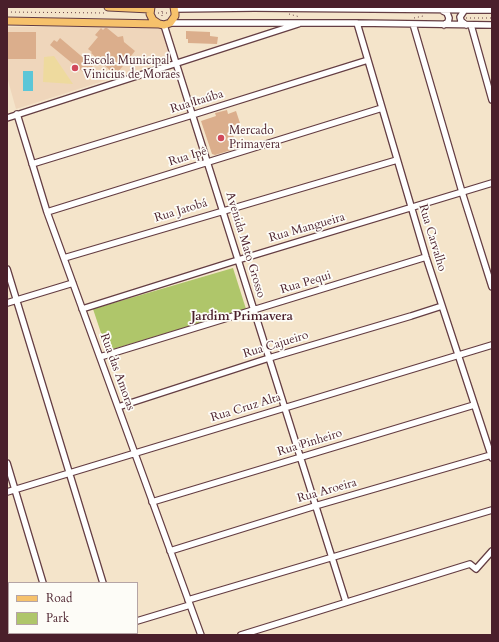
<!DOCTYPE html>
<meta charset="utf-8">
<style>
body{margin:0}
#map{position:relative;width:499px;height:642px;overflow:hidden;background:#f4e4ca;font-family:Cardo,serif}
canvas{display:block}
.frame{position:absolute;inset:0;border:8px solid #4a1f2b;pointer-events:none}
.legend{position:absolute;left:8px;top:582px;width:130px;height:52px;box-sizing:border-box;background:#fdfcf7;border:1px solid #b5a4a5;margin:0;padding:5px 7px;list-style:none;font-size:12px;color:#4a1f2b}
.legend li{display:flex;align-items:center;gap:8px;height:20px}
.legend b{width:20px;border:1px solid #b5a4a5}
</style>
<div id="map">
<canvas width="499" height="642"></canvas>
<div class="frame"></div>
<ul class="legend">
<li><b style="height:5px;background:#f6c16b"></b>Road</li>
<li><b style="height:11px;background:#afc66a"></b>Park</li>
</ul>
</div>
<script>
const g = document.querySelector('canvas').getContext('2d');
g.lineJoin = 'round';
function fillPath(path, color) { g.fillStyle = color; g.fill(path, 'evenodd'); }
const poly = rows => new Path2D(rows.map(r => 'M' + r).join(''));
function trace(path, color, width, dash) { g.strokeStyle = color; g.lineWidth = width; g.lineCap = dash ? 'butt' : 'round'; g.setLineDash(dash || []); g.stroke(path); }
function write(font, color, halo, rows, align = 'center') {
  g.font = font + ' Cardo,serif'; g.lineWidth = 3.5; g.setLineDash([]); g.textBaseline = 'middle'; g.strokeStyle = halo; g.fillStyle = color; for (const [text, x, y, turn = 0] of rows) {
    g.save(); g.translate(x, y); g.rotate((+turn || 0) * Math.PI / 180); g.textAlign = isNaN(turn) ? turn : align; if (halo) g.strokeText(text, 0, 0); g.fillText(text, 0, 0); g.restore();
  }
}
const built = poly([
 [159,26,165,34,172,59,16,109,7,77,7,27]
]);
const green = poly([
 [233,268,246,309,107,351,93,309]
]);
const sand = poly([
 [54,56,73,84,43,82,44,57]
]);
const water = poly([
 [23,71,33,71,33,91,23,91]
]);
const building = poly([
 [101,28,103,30,105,28,107,28,118,37,123,36,124,42,135,51,131,56,134,58,130,62,128,60,117,73,114,70,112,72,91,53,92,52,88,49,98,37,95,35],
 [186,31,210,32,210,36,218,37,217,44,188,43,188,39,186,39],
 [7,32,36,32,36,59,7,59],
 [60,38,93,66,91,69,94,71,89,77,50,45,54,40,57,42],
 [227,110,228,114,236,111,240,123,230,127,238,148,215,155,212,154,201,121,216,116,215,113]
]);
const path = poly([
 [162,7,162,18],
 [7,12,106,13],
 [158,13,168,13],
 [289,14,300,17],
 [414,18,423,16],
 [466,18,492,18]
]);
const minor = poly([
 [175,9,254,8,492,10],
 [443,11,447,13,449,18,448,22,444,25],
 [464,11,460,17,461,21,466,25],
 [170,23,357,23,492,25],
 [357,23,426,257,492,458],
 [413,24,462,192,492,287],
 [164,25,346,602],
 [471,25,492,100],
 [17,114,47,212,201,635],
 [7,118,298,24],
 [32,164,192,115,368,60],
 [47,212,382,108],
 [64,258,397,160],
 [7,269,103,583],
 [7,303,73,283],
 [82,309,238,260,492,183],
 [100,357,426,257],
 [118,407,269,358,411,316,442,306],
 [7,463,43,583],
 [7,492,492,345],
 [152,502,474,405],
 [170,551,315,506,491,455],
 [188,600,492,510],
 [137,621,190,605],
 [58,633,58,635],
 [92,635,98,633],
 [241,635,470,564,476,569,492,551]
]);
const major = poly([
 [108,7,150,9],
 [151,7,150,14,153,20,159,24,164,25,170,23,175,16,175,13,174,7],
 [7,21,159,24]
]);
const markers = [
 [75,68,4,"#d1495b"],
 [221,138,4,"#d1495b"]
];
const poiNames = [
 ["Escola Municipal",83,61],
 ["Vinicius de Moraes",83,75],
 ["Mercado",229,131],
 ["Primavera",229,145]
];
const streetNames = [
 ["Rua Itaúba",197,102,-17],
 ["Rua Ipê",188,157,-17],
 ["Rua Jatobá",181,211,-17],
 ["Rua Mangueira",307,228,-16],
 ["Rua Carvalho",432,238,73],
 ["Avenida Mato Grosso",245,245,73],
 ["Rua Pequi",306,283,-17],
 ["Rua Cajueiro",276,345,-17],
 ["Rua das Amoras",117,372,70],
 ["Rua Cruz Alta",246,408,-17],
 ["Rua Pinheiro",310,443,-17],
 ["Rua Aroeira",327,491,-16]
];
const neighbourhoodNames = [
 ["Jardim Primavera",242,317]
];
fillPath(built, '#efd6bb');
fillPath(green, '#afc66a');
fillPath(sand, '#eeda9e');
fillPath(water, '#5cc6d7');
fillPath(building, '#dbae8c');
trace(minor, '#643d43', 8);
trace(major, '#643d43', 9);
trace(path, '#643d43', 1, [1, 3]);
trace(minor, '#fff', 5.5);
trace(major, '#f6c16b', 7);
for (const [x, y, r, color] of markers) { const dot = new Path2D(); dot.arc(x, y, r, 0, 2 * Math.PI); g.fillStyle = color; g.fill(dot); trace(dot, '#fdfcf7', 1.5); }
write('12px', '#4a1f2b', '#fdfcf7', poiNames, 'left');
write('12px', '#4a1f2b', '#fdfcf7', streetNames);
write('bold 13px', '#4a1f2b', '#fdfcf7', neighbourhoodNames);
</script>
